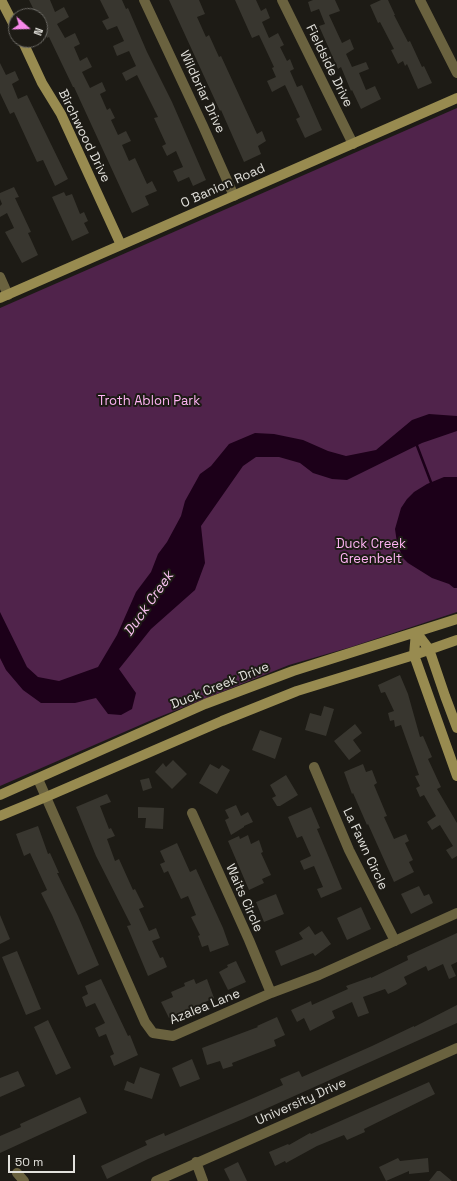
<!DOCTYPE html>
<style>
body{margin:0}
#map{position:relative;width:457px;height:1181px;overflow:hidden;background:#1d1b15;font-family:"Space Grotesk",sans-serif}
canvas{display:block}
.north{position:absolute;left:8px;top:8px;width:40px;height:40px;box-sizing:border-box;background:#1d1b15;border:1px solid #6c6a65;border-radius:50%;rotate:110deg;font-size:11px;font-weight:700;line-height:16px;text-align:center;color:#e2e1dc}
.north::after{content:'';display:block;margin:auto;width:14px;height:18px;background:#f888ea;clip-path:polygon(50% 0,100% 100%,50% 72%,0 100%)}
.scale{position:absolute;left:8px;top:1155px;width:67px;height:18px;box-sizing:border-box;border:2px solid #e2e1dc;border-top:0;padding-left:5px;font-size:12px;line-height:14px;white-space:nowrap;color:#e2e1dc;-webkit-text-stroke:3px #1d1b15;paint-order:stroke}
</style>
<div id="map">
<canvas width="457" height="1181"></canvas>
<div class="north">N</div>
<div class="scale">50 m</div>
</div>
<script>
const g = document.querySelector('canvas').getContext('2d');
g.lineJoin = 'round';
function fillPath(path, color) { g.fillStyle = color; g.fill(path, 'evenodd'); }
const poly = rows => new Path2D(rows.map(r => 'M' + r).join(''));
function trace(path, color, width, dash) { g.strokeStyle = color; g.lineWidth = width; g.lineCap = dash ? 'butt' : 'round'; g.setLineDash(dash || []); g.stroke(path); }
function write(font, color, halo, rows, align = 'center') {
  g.font = font + ' "Space Grotesk",sans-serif'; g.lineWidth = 4; g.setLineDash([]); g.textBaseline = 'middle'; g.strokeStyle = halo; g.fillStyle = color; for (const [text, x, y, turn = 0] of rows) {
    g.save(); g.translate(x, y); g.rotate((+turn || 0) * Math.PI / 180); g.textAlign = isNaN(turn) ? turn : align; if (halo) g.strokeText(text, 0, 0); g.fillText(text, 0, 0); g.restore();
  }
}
const green = poly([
 [457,108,457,612,351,647,289,665,154,719,0,786,0,308]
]);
const water = poly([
 [429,414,457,416,457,431,422,443,347,480,332,479,313,473,300,463,279,457,256,457,243,466,201,526,205,563,195,590,151,629,119,669,136,693,132,709,121,715,108,714,96,698,75,703,41,703,23,690,6,670,0,658,0,612,27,667,38,677,59,681,98,667,117,635,136,592,151,572,158,554,167,542,181,516,185,501,200,474,211,466,229,444,255,433,274,434,303,440,328,451,346,456,376,450,412,420],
 [444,477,457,477,457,588,454,588,449,584,432,578,408,563,403,558,397,543,395,529,401,508,407,499,414,492,427,484]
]);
const stream = poly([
 [416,443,432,485]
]);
const building = poly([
 [29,0,50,0,55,12,64,7,69,17,57,24,65,38,75,33,80,44,74,47,80,61,87,57,92,67,82,72,90,88,102,82,106,91,100,94,107,110,110,108,115,118,111,120,118,135,126,131,131,141,122,145,129,161,135,158,147,184,152,181,157,191,145,196,149,205,132,213,74,87,73,87,49,37,47,38,40,24,40,13,36,14],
 [100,0,122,0,126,9,128,8,147,52,172,102,206,180,193,186,189,177,178,182,173,171,183,167,176,151,167,156,162,146,166,144,154,118,158,117,137,75,126,81,122,73,136,66,129,51,117,56,113,46,124,41,117,26,107,30,102,21,109,18],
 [169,0,199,0,205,14,197,17,206,37,209,35,219,57,221,56,257,134,262,131,266,141,258,146,261,154,244,162,221,110,220,111],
 [235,0,256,0,261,11,266,8,270,18,262,22,269,38,278,33,284,45,280,47,287,61,290,59,294,69,290,71,297,87,302,85,322,130,305,138,296,119,300,117,285,85,272,92,267,81,276,77,272,68,274,67,259,35,252,38],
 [313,0,335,0,340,11,329,15,342,43,350,39,354,49,346,54,352,67,366,62,369,69,359,73,366,90,375,86,381,99,361,109,352,90,351,91,341,67,338,69,319,26,325,24,319,9,311,12,308,2],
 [381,0,388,0,395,15,394,15,408,42,410,41,422,67,424,66,432,83,418,89,407,64,405,66,403,61,398,64,391,50,394,49,380,22,378,23,370,5],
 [0,63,6,75,15,71,19,80,12,84,18,99,27,95,68,179,55,186,43,160,37,162,14,112,10,114,0,93],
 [14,187,19,197,15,198,31,232,28,233,38,255,22,263,5,232,14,228,7,213,0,217,0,206,2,204,0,199,0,193],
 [64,192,66,196,72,194,80,214,84,212,88,221,84,223,89,233,72,241,52,197],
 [400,675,408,694,420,737,423,736,432,757,428,759,441,787,437,789,457,823,457,856,452,859,446,850,453,846,440,825,432,830,427,822,436,816,424,795,420,797,416,788,420,786,415,776,419,775,401,725,395,727,394,720,390,721,388,713,394,711,385,692,381,693,378,685],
 [324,706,334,709,326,736,305,730,310,713,321,716],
 [355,724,362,733,353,740,361,751,349,760,334,741],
 [260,730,282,738,275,759,252,750],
 [173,760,187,774,172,789,155,772,163,763,166,767],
 [210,764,219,769,222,765,230,770,217,794,199,783],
 [363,764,366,772,372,770,377,783,374,785,387,816,384,817,394,839,406,834,409,841,405,843,413,860,409,862,414,872,394,882,368,824,367,825,353,793,352,794,344,772],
 [286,775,298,795,280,806,277,806,272,798,276,796,270,785],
 [149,778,152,788,143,791,140,780],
 [107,794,111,802,100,806,109,829,111,828,115,836,107,839,115,861,119,859,133,890,135,889,144,907,139,909,149,931,156,928,160,938,152,941,160,958,163,957,167,967,148,976,127,926,131,925,96,856,76,807],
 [236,805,241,816,248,812,253,822,244,826,244,827,231,835,225,820,229,818,225,810],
 [138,807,164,808,163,829,145,828,146,818,138,818],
 [311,807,320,828,317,829,342,889,321,898,317,889,323,887,314,866,304,870,300,861,311,856,302,836,297,838,288,817],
 [38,826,48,854,50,853,59,873,57,873,78,916,99,965,78,975,52,915,41,893,47,890,30,853,24,856,16,834],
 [248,835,251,844,259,840,263,852,261,853,271,875,262,879,264,883,249,890,228,841,239,836,240,839],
 [177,843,190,872,196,869,223,928,229,945,210,952,208,945,202,947,198,936,200,935,191,917,196,915,188,896,181,899,168,871,164,873,160,864,165,862,160,851],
 [419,886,424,896,429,894,433,903,411,914,401,894],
 [276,894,284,914,264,922,256,902],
 [361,907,371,929,347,940,337,918],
 [0,915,10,939,0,944],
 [309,926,315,935,322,931,331,944,315,956,313,953,281,966,275,951,303,939,299,933],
 [457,933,457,962,451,965,456,976,449,979,443,964,428,971,426,966,404,977,407,984,397,990,388,994,385,989,363,997,369,1013,358,1017,352,1002,332,1011,335,1018,310,1031,304,1018,297,1022,291,1010,311,1001,312,1005,348,989,346,986,371,977,371,978,408,960,407,956],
 [17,951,41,1009,26,1015,2,957],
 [236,961,246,982,228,990,219,972,228,967,227,965],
 [101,979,128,1036,130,1035,138,1055,114,1066,110,1056,114,1054,106,1034,99,1037,95,1028,105,1023,95,1003,86,1007,82,997,88,994,85,986],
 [194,979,196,984,207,979,214,998,169,1018,161,1002,173,997,171,992,185,986,184,983],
 [457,1005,457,1023,243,1119,148,1159,107,1179,101,1166,147,1145,145,1141,164,1133,165,1136,256,1097,283,1085,280,1079,299,1071,302,1077,372,1046,414,1026,414,1027],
 [277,1017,285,1035,274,1040,276,1046,232,1063,233,1066,223,1069,220,1061,207,1065,202,1048,258,1027,257,1026],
 [48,1020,71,1068,56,1075,34,1027],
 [192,1059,200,1079,180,1087,172,1068],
 [140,1067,160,1074,152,1099,124,1090,127,1081,134,1084],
 [18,1071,25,1086,0,1097,0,1078],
 [429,1082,435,1094,364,1129,365,1132,347,1140,344,1135,317,1146,286,1163,285,1161,275,1166,269,1152,288,1144,289,1145,310,1133,311,1134],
 [80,1097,87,1113,0,1153,0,1136,21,1127,20,1124],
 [398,1158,400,1161,428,1158,429,1172,409,1174,409,1171,386,1181,379,1167],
 [238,1162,247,1181,230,1181,224,1169],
 [437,1171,440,1171,452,1181,429,1181]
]);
const street = poly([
 [144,0,203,126,234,196],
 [282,0,353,144],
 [420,0,457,73],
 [0,277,8,295],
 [314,767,349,850,395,941],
 [38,779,145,1022,153,1033,173,1036,271,993,319,975,457,913],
 [192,813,249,940,271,993],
 [196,1162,203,1181],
 [17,1173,24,1181],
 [156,1181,457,1048]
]);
const secondary = poly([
 [1,0,16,29],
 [22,40,42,83,61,114,121,245],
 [0,298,457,98],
 [416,632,414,655,457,776],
 [416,632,429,649,445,696,457,728],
 [0,795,205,704,293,671,457,619],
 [0,816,46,797,222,721,297,691,414,655,457,640]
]);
const streetNames = [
 ["Fieldside Drive",329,66,64],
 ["Wildbriar Drive",202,92,65],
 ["Birchwood Drive",84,136,64],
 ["O Banion Road",223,186,-24],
 ["Duck Creek Drive",220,686,-22],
 ["La Fawn Circle",365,849,65],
 ["Waits Circle",244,898,66],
 ["Azalea Lane",205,1007,-22],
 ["University Drive",301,1102,-24]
];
const parkNames = [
 ["Troth Ablon Park",149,401],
 ["Duck Creek",371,544],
 ["Greenbelt",371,559]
];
const waterNames = [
 ["Duck Creek",149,604,-55]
];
fillPath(green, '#50234b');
fillPath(water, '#1c0019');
trace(stream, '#1c0019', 2.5);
fillPath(building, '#38362f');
trace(street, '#6a623f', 10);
trace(secondary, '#988b50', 10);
write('13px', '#e2e1dc', '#1d1b15', streetNames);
write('13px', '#ffb4f4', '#1d1b15', parkNames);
write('italic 14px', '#f9c1f0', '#1d1b15', waterNames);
</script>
